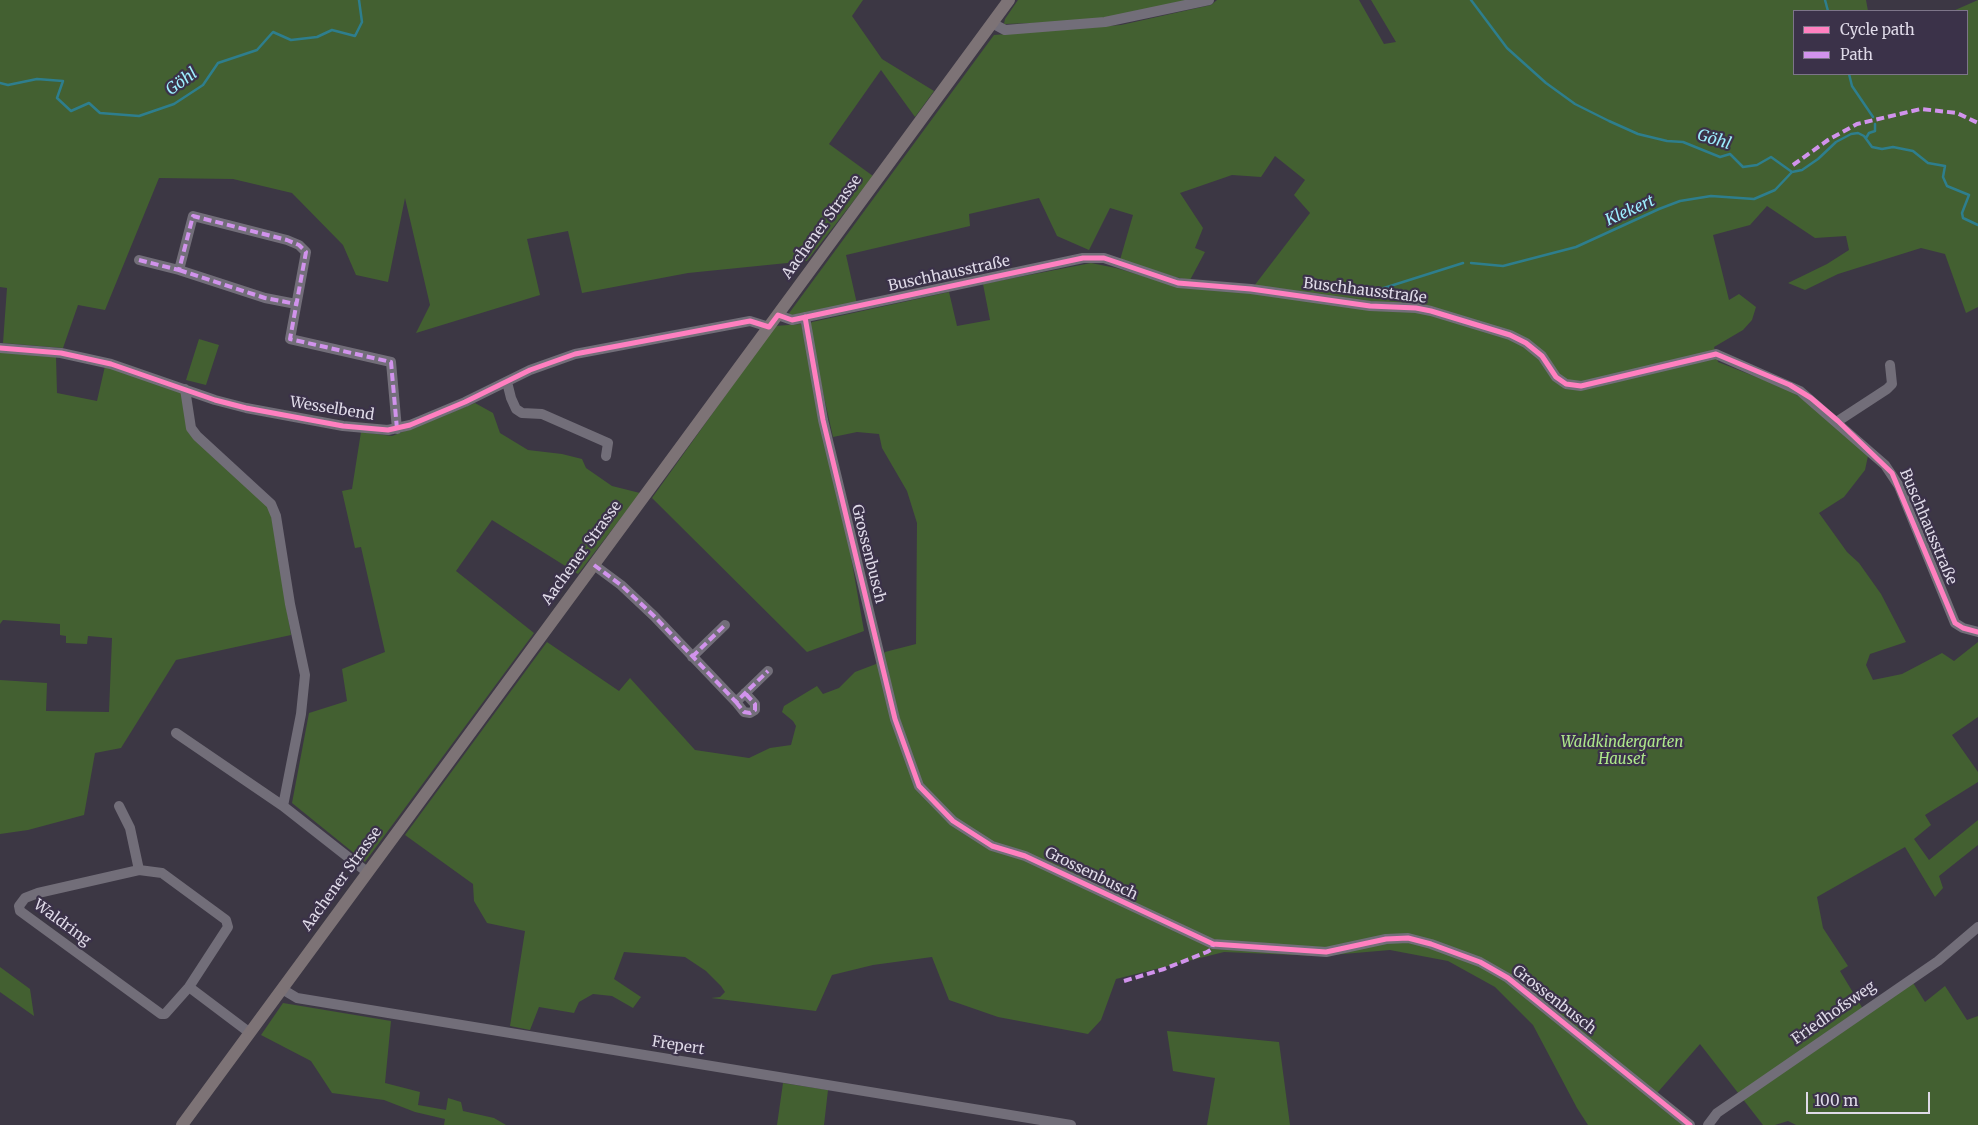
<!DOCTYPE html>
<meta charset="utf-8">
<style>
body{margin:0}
#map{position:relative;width:1978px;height:1125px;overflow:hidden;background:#3c3744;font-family:Merriweather,serif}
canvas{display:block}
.legend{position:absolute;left:1793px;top:10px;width:175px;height:65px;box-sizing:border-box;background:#3b3249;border:1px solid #7d7589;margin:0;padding:6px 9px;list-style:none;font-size:15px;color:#dfdae8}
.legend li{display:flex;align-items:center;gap:10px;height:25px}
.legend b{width:25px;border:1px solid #7d7589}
.scale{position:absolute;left:1806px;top:1092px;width:124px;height:22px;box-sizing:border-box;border:2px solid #dfdae8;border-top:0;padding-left:6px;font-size:15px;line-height:18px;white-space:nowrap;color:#dfdae8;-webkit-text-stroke:4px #3b3249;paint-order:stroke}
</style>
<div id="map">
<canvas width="1978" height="1125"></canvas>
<ul class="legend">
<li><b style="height:6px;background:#ff80c0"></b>Cycle path</li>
<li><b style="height:6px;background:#d193ec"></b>Path</li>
</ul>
<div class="scale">100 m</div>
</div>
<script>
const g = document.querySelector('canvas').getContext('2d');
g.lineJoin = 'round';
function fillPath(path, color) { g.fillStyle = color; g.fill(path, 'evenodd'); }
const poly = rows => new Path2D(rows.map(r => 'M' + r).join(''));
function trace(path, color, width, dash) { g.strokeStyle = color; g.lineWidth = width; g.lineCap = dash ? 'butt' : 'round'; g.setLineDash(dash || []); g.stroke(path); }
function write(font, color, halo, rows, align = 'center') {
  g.font = font + ' Merriweather,serif'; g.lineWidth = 4.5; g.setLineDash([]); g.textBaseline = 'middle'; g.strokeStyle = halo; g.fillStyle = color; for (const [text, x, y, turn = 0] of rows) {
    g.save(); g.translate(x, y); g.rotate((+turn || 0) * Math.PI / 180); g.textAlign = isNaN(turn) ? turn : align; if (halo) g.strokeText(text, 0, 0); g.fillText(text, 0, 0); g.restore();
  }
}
const green = poly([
 [0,0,863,0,852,16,882,59,934,91,915,117,881,70,829,144,873,176,807,261,688,273,582,293,568,231,527,239,540,295,416,333,430,305,405,198,388,282,356,275,343,245,292,193,233,179,159,178,105,310,78,305,63,348,3,343,7,288,0,287],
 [1018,0,1199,0,1091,21,1004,24,1005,19],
 [1217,0,1359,0,1384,44,1396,42,1371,0,1866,0,1868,11,1794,11,1794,74,1967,74,1967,11,1953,11,1978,0,1978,307,1966,313,1945,254,1921,248,1838,274,1805,290,1788,283,1827,264,1849,250,1846,236,1815,238,1767,206,1750,225,1713,235,1729,300,1739,294,1756,307,1752,320,1743,330,1714,347,1718,362,1787,389,1809,403,1868,456,1865,470,1844,497,1819,513,1847,552,1859,563,1881,594,1906,642,1870,654,1866,665,1873,680,1902,674,1942,653,1954,661,1978,642,1978,717,1952,735,1978,772,1978,782,1925,815,1931,825,1914,839,1929,860,1978,820,1978,845,1939,876,1943,888,1935,897,1905,847,1817,897,1823,928,1848,966,1840,971,1863,1009,1910,978,1925,1002,1945,986,1967,1020,1978,1016,1978,1125,1796,1125,1788,1121,1775,1125,1763,1125,1700,1044,1651,1100,1683,1125,1588,1125,1577,1108,1533,1025,1495,987,1448,961,1390,950,1320,956,1224,952,1116,979,1101,1020,1088,1034,998,1017,949,1000,932,957,873,965,832,975,816,1011,711,998,720,997,725,992,721,986,706,971,685,957,624,952,614,979,641,997,633,1008,612,996,593,994,579,1002,574,1013,539,1007,530,1030,510,1026,525,931,487,923,474,901,473,884,405,835,547,642,619,691,630,678,695,750,749,758,770,748,791,745,796,726,793,721,782,712,784,706,817,686,823,694,839,688,855,672,876,664,885,652,916,644,917,523,907,491,882,448,879,434,857,432,833,437,808,326,812,322,949,292,957,326,990,320,983,284,1091,263,1116,268,1177,286,1350,299,1254,286,1310,213,1294,195,1305,180,1275,156,1261,177,1232,175,1180,193,1203,228,1195,248,1205,252,1190,280,1175,277,1120,260,1133,215,1110,208,1089,250,1057,236,1039,198,969,214,970,226,846,255,857,304,787,316,994,35,1121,25,1211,5],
 [801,324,830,437,864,631,807,652,652,498,775,326],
 [199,339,219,345,206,385,186,380],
 [0,351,56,357,57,393,97,401,105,366,190,395,194,429,270,507,291,635,176,660,121,748,95,753,84,815,28,830,0,834,0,680,47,683,46,711,109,712,112,638,88,636,87,644,66,643,66,636,60,635,60,624,3,620,0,624],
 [475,403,493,413,500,433,528,450,562,454,582,459,586,468,612,486,640,493,578,574,492,520,456,571,534,633,365,862,292,803,309,713,347,701,342,669,385,652,361,547,355,548,342,491,352,489,361,432,392,436],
 [0,967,30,989,34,1016,0,992],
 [283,1003,391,1021,385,1083,420,1092,418,1105,446,1110,448,1098,461,1102,463,1111,494,1118,506,1125,444,1125,445,1119,415,1112,384,1100,332,1093,311,1061,261,1035],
 [1167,1031,1279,1042,1290,1125,1207,1125,1215,1078,1173,1071],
 [783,1083,828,1090,824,1125,777,1125]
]);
const stream = poly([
 [1471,0,1507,48,1546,83,1575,104,1609,121,1638,134,1667,141,1683,142,1720,157,1730,154,1743,167,1757,165,1771,157,1792,172,1802,170,1818,159,1836,142,1851,134,1858,133,1864,136,1872,147,1882,149,1893,147,1913,151,1928,163,1945,166,1943,177,1947,186,1969,195,1962,213,1963,218,1978,225],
 [1825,0,1828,11],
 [1849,74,1852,86,1873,117],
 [0,83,8,85,37,79,63,81,57,98,71,111,89,103,100,113,139,116,174,104,203,85,218,63,257,50,273,32,291,40,317,37,332,30,355,36,362,22,359,0],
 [1866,138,1869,133,1875,131,1875,124],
 [1471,263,1503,266,1576,247,1659,209,1680,201,1711,196,1754,199,1775,190,1792,172],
 [1365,294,1463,263]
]);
const minor = poly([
 [992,23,1005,30,1105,22,1209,0],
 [139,260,179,270,193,216,287,240,299,245,306,252,290,339,391,362,397,429],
 [179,270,265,298,296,304],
 [778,315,792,320,1083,258,1104,258,1178,283,1251,289,1370,306,1416,308,1431,311,1510,335,1526,343,1542,356,1556,377,1566,384,1581,386,1716,354,1800,391,1885,465,1899,486,1955,623,1963,628,1978,632],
 [805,317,823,420,895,719,919,786,953,821,992,846,1025,856,1213,944,1326,952,1386,939,1408,938,1431,944,1480,962,1508,978,1690,1125],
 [0,348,61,353,111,364,215,400,246,408,343,426,388,430,410,425,465,402,530,370,575,354,750,321,769,327],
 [507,382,511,398,516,409,522,413,542,414,608,443,606,456],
 [185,389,191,428,197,436,271,504,276,516,290,604,305,675,301,714,283,806],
 [1838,421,1887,389,1892,384,1890,365],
 [594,565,621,585,654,616,736,702,768,671],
 [692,657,725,625],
 [736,702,744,712,750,713,755,710,755,704,745,693],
 [176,733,283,806,367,872],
 [119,806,130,828,139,870],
 [139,870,162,873,226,920,228,927,189,987,165,1014,161,1014,20,911,19,906,25,898,38,893,139,870],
 [189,987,250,1033],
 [282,989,297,998,1071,1125],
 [1708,1125,1717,1113,1938,961,1978,927]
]);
const major = poly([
 [182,1125,1009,0]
]);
const quiet = poly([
 [1793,165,1828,140,1857,124,1921,109,1957,113,1978,123],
 [139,260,179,270,193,216,287,240,299,245,306,252,290,339,391,362,397,429],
 [179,270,265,298,296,304],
 [594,565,621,585,654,616,736,702,768,671],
 [692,657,725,625],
 [736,702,744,712,750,713,755,710,755,704,745,693],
 [1124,981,1164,969,1207,952,1212,949,1213,944]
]);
const cycleway = poly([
 [805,317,823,420,895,719,919,786,953,821,992,846,1025,856,1213,944,1326,952,1386,939,1408,938,1431,944,1480,962,1508,978,1690,1125],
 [0,348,61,353,111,364,215,400,246,408,343,426,388,430,410,425,465,402,530,370,575,354,750,321,769,327,778,315,792,320,1083,258,1104,258,1178,283,1251,289,1370,306,1416,308,1431,311,1510,335,1526,343,1542,356,1556,377,1566,384,1581,386,1716,354,1790,385,1811,398,1838,421,1892,473,1955,623,1963,628,1978,632]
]);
const streetNames = [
 ["Aachener Strasse",822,227,-54],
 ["Buschhausstraße",949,274,-12],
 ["Buschhausstraße",1365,291,7],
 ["Wesselbend",332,409,9],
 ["Buschhausstraße",1928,527,67],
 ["Aachener Strasse",582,553,-54],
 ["Grossenbusch",868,554,76],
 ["Grossenbusch",1091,874,26],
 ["Aachener Strasse",342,879,-54],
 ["Waldring",62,923,36],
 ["Grossenbusch",1554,1000,38],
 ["Friedhofsweg",1834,1013,-35],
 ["Frepert",678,1046,9]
];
const parkNames = [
 ["Waldkindergarten",1622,743],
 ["Hauset",1622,760]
];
const waterNames = [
 ["Göhl",182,82,-36],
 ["Göhl",1714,140,17],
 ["Klekert",1630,211,-24]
];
fillPath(green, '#436031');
trace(stream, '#2e7e8d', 2.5);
trace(minor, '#726e79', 10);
trace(major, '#7d7376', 12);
trace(quiet, '#d193ec', 4, [8, 4]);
trace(cycleway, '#ff80c0', 5);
write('15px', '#dfdae8', '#3b3249', streetNames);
write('italic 15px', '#ade78a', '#3b3249', parkNames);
write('italic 16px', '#9deefe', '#3b3249', waterNames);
</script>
